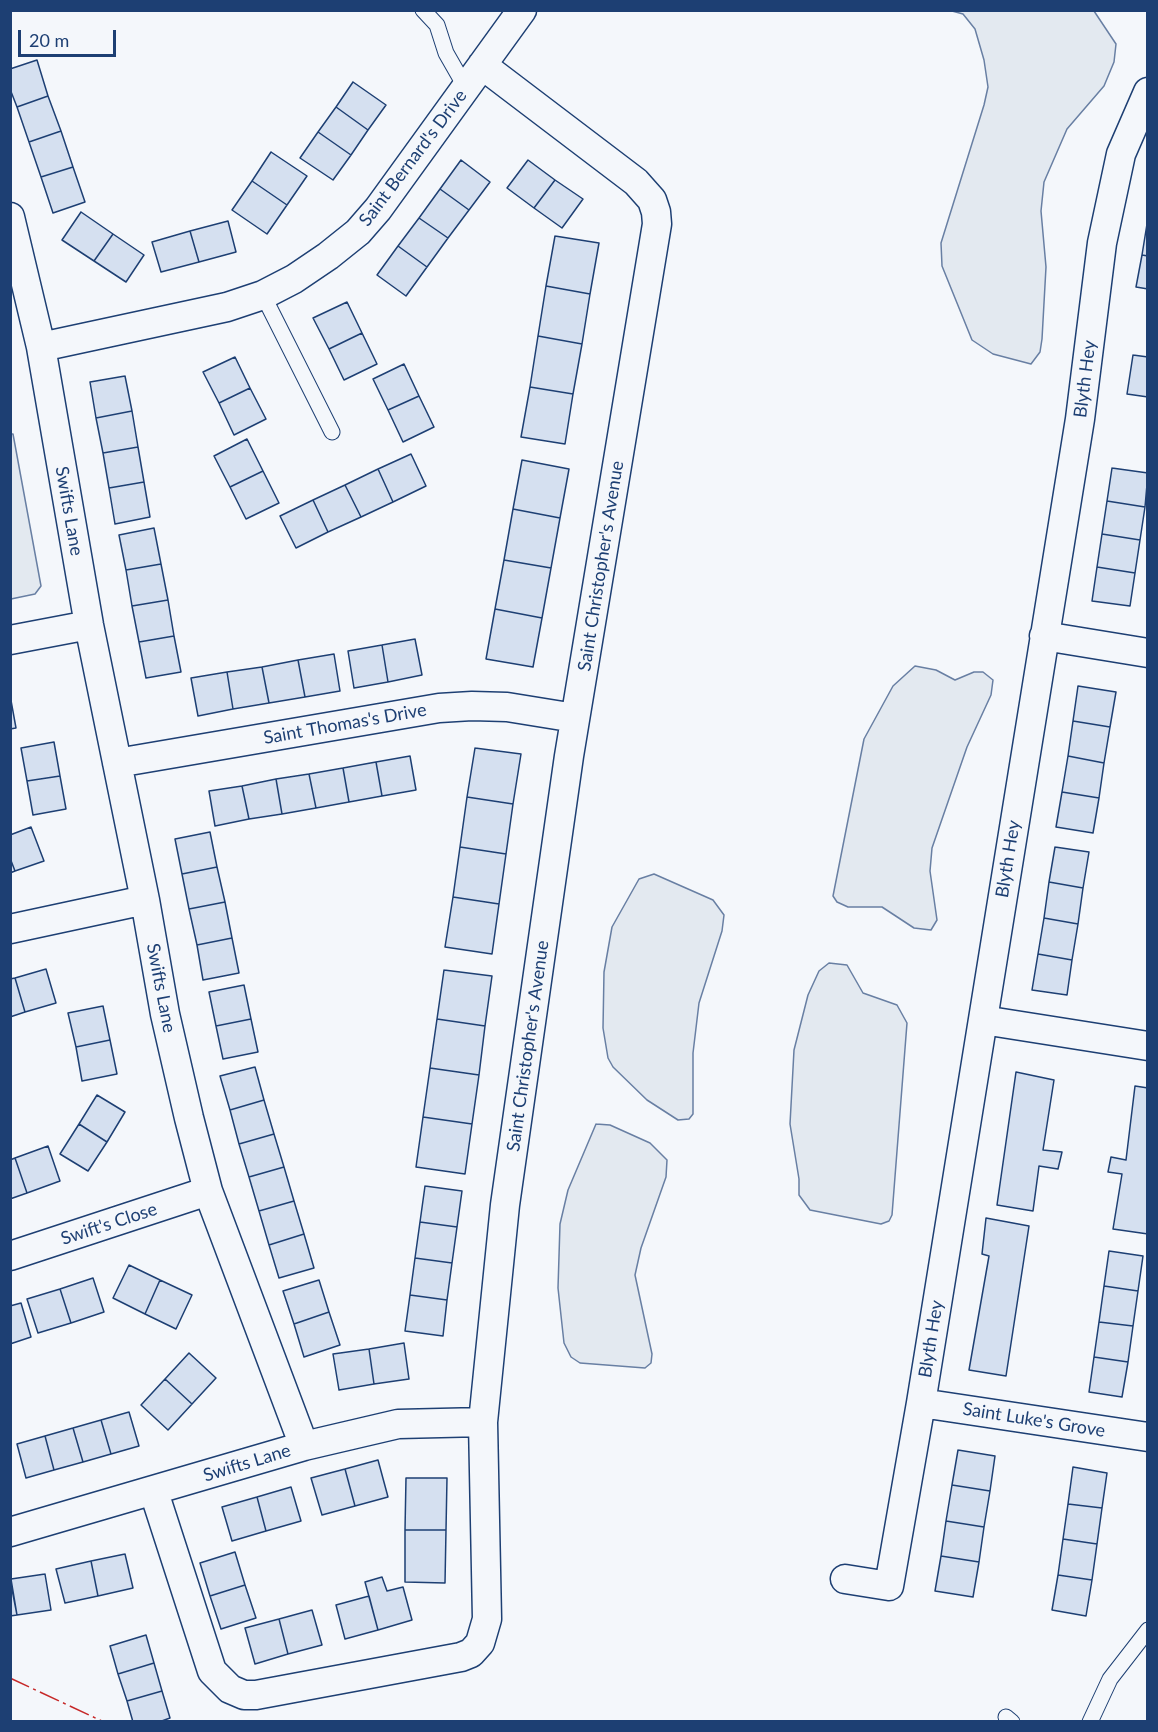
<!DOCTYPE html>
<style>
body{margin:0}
#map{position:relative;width:1158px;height:1732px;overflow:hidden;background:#f4f7fb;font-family:Lato,sans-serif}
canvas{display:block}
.frame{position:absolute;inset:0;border:12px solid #1d3f73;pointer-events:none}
.scale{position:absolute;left:18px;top:30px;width:98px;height:27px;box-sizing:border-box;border:3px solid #1d3f73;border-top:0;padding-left:8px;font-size:18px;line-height:21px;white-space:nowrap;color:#1d3f73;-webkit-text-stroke:4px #f4f7fb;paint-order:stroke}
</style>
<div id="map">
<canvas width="1158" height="1732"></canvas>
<div class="frame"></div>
<div class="scale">20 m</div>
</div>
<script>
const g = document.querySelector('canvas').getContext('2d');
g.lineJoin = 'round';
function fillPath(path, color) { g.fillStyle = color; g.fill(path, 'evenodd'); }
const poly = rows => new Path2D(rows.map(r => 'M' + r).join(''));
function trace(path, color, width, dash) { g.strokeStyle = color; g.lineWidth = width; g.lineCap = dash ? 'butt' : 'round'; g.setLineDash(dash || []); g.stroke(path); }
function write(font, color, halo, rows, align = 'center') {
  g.font = font + ' Lato,sans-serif'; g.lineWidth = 4.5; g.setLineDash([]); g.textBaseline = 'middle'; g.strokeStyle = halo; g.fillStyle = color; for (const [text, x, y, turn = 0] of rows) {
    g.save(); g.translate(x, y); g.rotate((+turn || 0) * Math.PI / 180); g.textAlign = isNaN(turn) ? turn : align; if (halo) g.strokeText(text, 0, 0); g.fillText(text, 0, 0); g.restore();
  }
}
const green = poly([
 [952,11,1094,11,1116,44,1114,62,1104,86,1067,129,1044,182,1041,211,1046,267,1042,339,1040,352,1031,364,993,354,972,340,942,266,941,243,984,105,988,87,984,60,975,29,963,14,952,11],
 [11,434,13,434,41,586,35,594,11,599,11,434],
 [915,666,936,670,955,680,974,672,983,672,993,680,991,695,967,747,932,848,930,871,937,920,931,930,914,928,882,907,848,907,837,902,833,896,864,739,893,686,915,666],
 [654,874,713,900,724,915,722,931,699,1003,693,1053,693,1114,689,1119,678,1120,647,1100,613,1067,608,1058,603,1028,604,972,612,927,639,879,654,874],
 [829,963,847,965,863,993,897,1005,907,1023,892,1215,889,1221,881,1224,810,1210,799,1195,799,1179,790,1124,794,1050,808,995,819,971,829,963],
 [596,1124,610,1125,650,1143,667,1160,666,1177,641,1248,635,1275,652,1354,651,1363,645,1368,580,1363,571,1357,564,1343,558,1288,560,1224,568,1190,596,1124]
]);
const building = poly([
 [37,60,48,96,17,107,10,89,10,69,37,60],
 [353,82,386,105,368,130,336,107,353,82],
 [48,96,61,131,29,142,17,107,48,96],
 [336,107,368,130,351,155,318,132,336,107],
 [61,131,73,167,41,177,29,142,61,131],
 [318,132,351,155,333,180,300,158,318,132],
 [271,152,307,176,287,205,252,181,271,152],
 [461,160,490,182,469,210,440,189,461,160],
 [528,160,555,180,534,208,507,188,528,160],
 [73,167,85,202,53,213,41,177,73,167],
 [555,180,583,199,562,228,534,208,555,180],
 [252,181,287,205,267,234,232,210,252,181],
 [440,189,469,210,448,238,419,218,440,189],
 [81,212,113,234,94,261,62,240,81,212],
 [419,218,448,238,427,267,398,246,419,218],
 [228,221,236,252,199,262,190,231,228,221],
 [1147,224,1148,224,1148,256,1142,255,1147,224],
 [190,231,199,262,161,272,152,242,190,231],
 [113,234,144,255,126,282,94,261,113,234],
 [555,236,599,243,590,294,546,286,555,236],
 [398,246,427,267,406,296,377,275,398,246],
 [1142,255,1148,256,1148,289,1136,287,1142,255],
 [546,286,590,294,582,344,538,336,546,286],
 [347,302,362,333,329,349,313,318,347,302],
 [362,333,377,364,344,380,329,349,362,333],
 [538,336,582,344,573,394,530,387,538,336],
 [1133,355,1148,357,1148,397,1127,394,1133,355],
 [235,357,250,388,219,403,203,372,235,357],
 [404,364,419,396,388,410,373,379,404,364],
 [125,376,132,411,96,418,90,382,125,376],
 [530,387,573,394,565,444,521,437,530,387],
 [250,388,266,419,234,435,219,403,250,388],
 [419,396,434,427,403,442,388,410,419,396],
 [132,411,138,447,103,453,96,418,132,411],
 [247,439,263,471,230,487,214,456,247,439],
 [138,447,144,482,109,488,103,453,138,447],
 [411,454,426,486,393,502,378,469,411,454],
 [522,460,569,469,560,518,513,509,522,460],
 [1112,468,1148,473,1145,507,1107,501,1112,468],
 [378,469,393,502,361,517,345,485,378,469],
 [263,471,279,503,246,519,230,487,263,471],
 [144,482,150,517,115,524,109,488,144,482],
 [345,485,361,517,328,532,313,500,345,485],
 [313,500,328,532,296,548,280,516,313,500],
 [1107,501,1145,507,1140,540,1102,534,1107,501],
 [513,509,560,518,551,568,504,560,513,509],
 [154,528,161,564,126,570,119,535,154,528],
 [1102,534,1140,540,1135,573,1097,567,1102,534],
 [504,560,551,568,542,618,495,609,504,560],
 [161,564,168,600,132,606,126,570,161,564],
 [1097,567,1135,573,1130,606,1092,601,1097,567],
 [168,600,174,636,139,642,132,606,168,600],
 [495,609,542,618,533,667,486,659,495,609],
 [174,636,181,672,146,678,139,642,174,636],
 [415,639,422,675,388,682,382,645,415,639],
 [382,645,388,682,354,688,348,651,382,645],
 [334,654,340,691,305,697,298,660,334,654],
 [298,660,305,697,269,703,262,667,298,660],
 [262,667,269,703,233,709,227,672,262,667],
 [227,672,233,709,198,716,191,678,227,672],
 [1078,686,1116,692,1110,727,1073,721,1078,686],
 [10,695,16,728,10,729,10,695],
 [1073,721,1110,727,1104,763,1068,756,1073,721],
 [54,742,60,776,27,781,21,748,54,742],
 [475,748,521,754,513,804,467,797,475,748],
 [410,756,416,790,382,796,376,762,410,756],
 [1068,756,1104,763,1099,798,1062,792,1068,756],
 [376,762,382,796,349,802,343,768,376,762],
 [343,768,349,802,316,808,309,774,343,768],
 [309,774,316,808,282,814,276,779,309,774],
 [60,776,66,809,33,815,27,781,60,776],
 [276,779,282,814,249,819,242,786,276,779],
 [242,786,249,819,215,826,209,791,242,786],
 [1062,792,1099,798,1093,833,1056,827,1062,792],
 [467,797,513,804,506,854,460,847,467,797],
 [31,827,44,861,15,871,10,858,10,835,31,827],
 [210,832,217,867,182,874,175,839,210,832],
 [460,847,506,854,499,904,453,897,460,847],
 [1055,847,1089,852,1083,888,1049,882,1055,847],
 [10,858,15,871,10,873,10,858],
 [217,867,225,902,189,909,182,874,217,867],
 [1049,882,1083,888,1078,924,1044,918,1049,882],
 [453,897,499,904,492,954,445,947,453,897],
 [225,902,232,938,197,945,189,909,225,902],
 [1044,918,1078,924,1072,960,1038,954,1044,918],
 [232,938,239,973,203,980,197,945,232,938],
 [1038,954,1072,960,1067,995,1032,990,1038,954],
 [46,969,56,1003,25,1012,15,978,46,969],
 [444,970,492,976,485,1026,437,1019,444,970],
 [15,978,25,1012,10,1017,10,979,15,978],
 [244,985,251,1019,216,1026,209,992,244,985],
 [103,1006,110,1040,76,1047,68,1013,103,1006],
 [251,1019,258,1052,223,1059,216,1026,251,1019],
 [437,1019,485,1026,479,1075,430,1068,437,1019],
 [110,1040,117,1074,82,1081,76,1047,110,1040],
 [255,1067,264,1100,230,1110,220,1076,255,1067],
 [430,1068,479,1075,472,1124,423,1117,430,1068],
 [1016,1072,1054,1080,1043,1150,1062,1152,1058,1169,1039,1166,1033,1211,997,1205,1016,1072],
 [1135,1086,1148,1088,1148,1234,1113,1229,1122,1174,1108,1172,1111,1157,1126,1160,1135,1086],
 [97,1095,125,1112,107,1142,79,1124,97,1095],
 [264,1100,274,1134,239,1144,230,1110,264,1100],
 [423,1117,472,1124,465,1174,416,1167,423,1117],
 [79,1124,107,1142,88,1171,60,1154,79,1124],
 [274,1134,284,1167,249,1177,239,1144,274,1134],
 [48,1146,60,1181,27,1193,15,1158,48,1146],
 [15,1158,27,1193,10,1199,10,1160,15,1158],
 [284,1167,294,1201,259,1211,249,1177,284,1167],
 [425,1186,462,1191,457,1227,420,1222,425,1186],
 [294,1201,304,1234,269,1245,259,1211,294,1201],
 [986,1218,1029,1226,1006,1376,969,1370,989,1256,982,1254,986,1218],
 [420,1222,457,1227,452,1263,415,1258,420,1222],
 [304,1234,314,1268,279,1278,269,1245,304,1234],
 [1109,1251,1143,1256,1138,1291,1104,1286,1109,1251],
 [415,1258,452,1263,447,1300,410,1295,415,1258],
 [129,1265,160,1280,145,1314,113,1298,129,1265],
 [93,1278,104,1312,71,1323,60,1289,93,1278],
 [160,1280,192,1295,176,1329,145,1314,160,1280],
 [319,1280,329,1312,294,1324,283,1291,319,1280],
 [1104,1286,1138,1291,1133,1326,1099,1322,1104,1286],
 [60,1289,71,1323,38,1333,27,1299,60,1289],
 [410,1295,447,1300,443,1336,405,1331,410,1295],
 [21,1303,31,1337,10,1344,10,1306,21,1303],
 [329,1312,340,1345,304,1357,294,1324,329,1312],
 [1099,1322,1133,1326,1128,1362,1094,1357,1099,1322],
 [404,1343,409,1379,374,1384,369,1349,404,1343],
 [369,1349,374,1384,339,1390,333,1354,369,1349],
 [189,1353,216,1378,192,1404,165,1379,189,1353],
 [1094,1357,1128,1362,1122,1397,1089,1392,1094,1357],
 [165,1379,192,1404,168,1430,141,1405,165,1379],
 [129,1412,139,1446,111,1454,101,1420,129,1412],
 [101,1420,111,1454,83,1462,73,1428,101,1420],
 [73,1428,83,1462,54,1470,45,1436,73,1428],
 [45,1436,54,1470,26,1478,17,1444,45,1436],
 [958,1450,995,1456,990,1491,952,1485,958,1450],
 [378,1460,388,1497,355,1506,345,1469,378,1460],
 [1073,1467,1107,1473,1102,1508,1068,1504,1073,1467],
 [345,1469,355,1506,322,1515,311,1478,345,1469],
 [406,1478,447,1478,446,1530,405,1530,406,1478],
 [952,1485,990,1491,984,1527,946,1521,952,1485],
 [291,1487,301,1521,266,1531,257,1497,291,1487],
 [257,1497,266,1531,232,1541,222,1507,257,1497],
 [1068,1504,1102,1508,1097,1544,1063,1539,1068,1504],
 [946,1521,984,1527,979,1562,941,1556,946,1521],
 [405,1530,446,1530,445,1583,405,1582,405,1530],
 [1063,1539,1097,1544,1092,1580,1058,1575,1063,1539],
 [235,1552,245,1585,210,1596,200,1563,235,1552],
 [125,1554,133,1588,98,1596,91,1561,125,1554],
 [941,1556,979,1562,973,1597,935,1591,941,1556],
 [91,1561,98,1596,65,1603,56,1569,91,1561],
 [45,1574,51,1610,17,1615,11,1579,45,1574],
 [1058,1575,1092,1580,1086,1616,1052,1610,1058,1575],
 [382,1577,387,1591,403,1587,412,1620,378,1630,365,1582,382,1577],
 [10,1579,17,1615,10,1616,10,1579],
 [245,1585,256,1618,221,1629,210,1596,245,1585],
 [369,1596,378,1630,345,1639,336,1605,369,1596],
 [312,1610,322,1645,288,1654,279,1619,312,1610],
 [279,1619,288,1654,255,1664,245,1628,279,1619],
 [146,1635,154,1663,118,1674,110,1646,146,1635],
 [154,1663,162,1691,127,1701,118,1674,154,1663],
 [162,1691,170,1718,159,1722,133,1722,127,1701,162,1691]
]);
const service = poly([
 [423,10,437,25,446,53,466,88],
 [263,295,332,432],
 [1006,1717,1012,1722],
 [1090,1722,1110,1679,1148,1630]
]);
const minor = poly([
 [10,217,41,347,89,625,145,900,165,1014,189,1118,208,1191,304,1446,10,1532],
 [41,347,227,307,263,295,294,279,328,256,358,232,378,209,522,10],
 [1044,636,1148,653],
 [10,640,89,625],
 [117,763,439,708,472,706,507,707,575,718],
 [10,929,145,900],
 [983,1020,1148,1046],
 [10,1256,208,1191],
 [921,1403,1148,1437],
 [304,1446,398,1424,483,1422],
 [154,1492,212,1671,230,1689,244,1695,256,1695,461,1657,471,1653,480,1643,487,1619,483,1422,505,1205,569,756,657,224,656,212,652,200,636,182,482,65],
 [845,1579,889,1586,921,1403,1080,419,1102,243,1121,154,1148,92]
]);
const power = poly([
 [10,1678,104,1722]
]);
const streetNames = [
 ["Saint Bernard's Drive",413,158,-53],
 ["Blyth Hey",1085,379,-83],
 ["Swifts Lane",69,511,80],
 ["Saint Christopher's Avenue",601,566,-81],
 ["Saint Thomas's Drive",345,724,-10],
 ["Blyth Hey",1008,859,-81],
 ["Swifts Lane",161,988,79],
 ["Saint Christopher's Avenue",528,1046,-82],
 ["Swift's Close",109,1224,-18],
 ["Blyth Hey",931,1339,-81],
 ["Saint Luke's Grove",1034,1420,9],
 ["Swifts Lane",247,1463,-17]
];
fillPath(green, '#e3e9f0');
trace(green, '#687fa3', 1.5);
fillPath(building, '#d5e0f0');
trace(building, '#1d3f73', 1.5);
trace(service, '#1d3f73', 17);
trace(minor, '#1d3f73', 31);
trace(service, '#f4f7fb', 15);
trace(minor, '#f4f7fb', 28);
trace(power, '#c62828', 1.5, [21, 4.5, 3, 4.5]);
write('18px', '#1d3f73', '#f4f7fb', streetNames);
</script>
